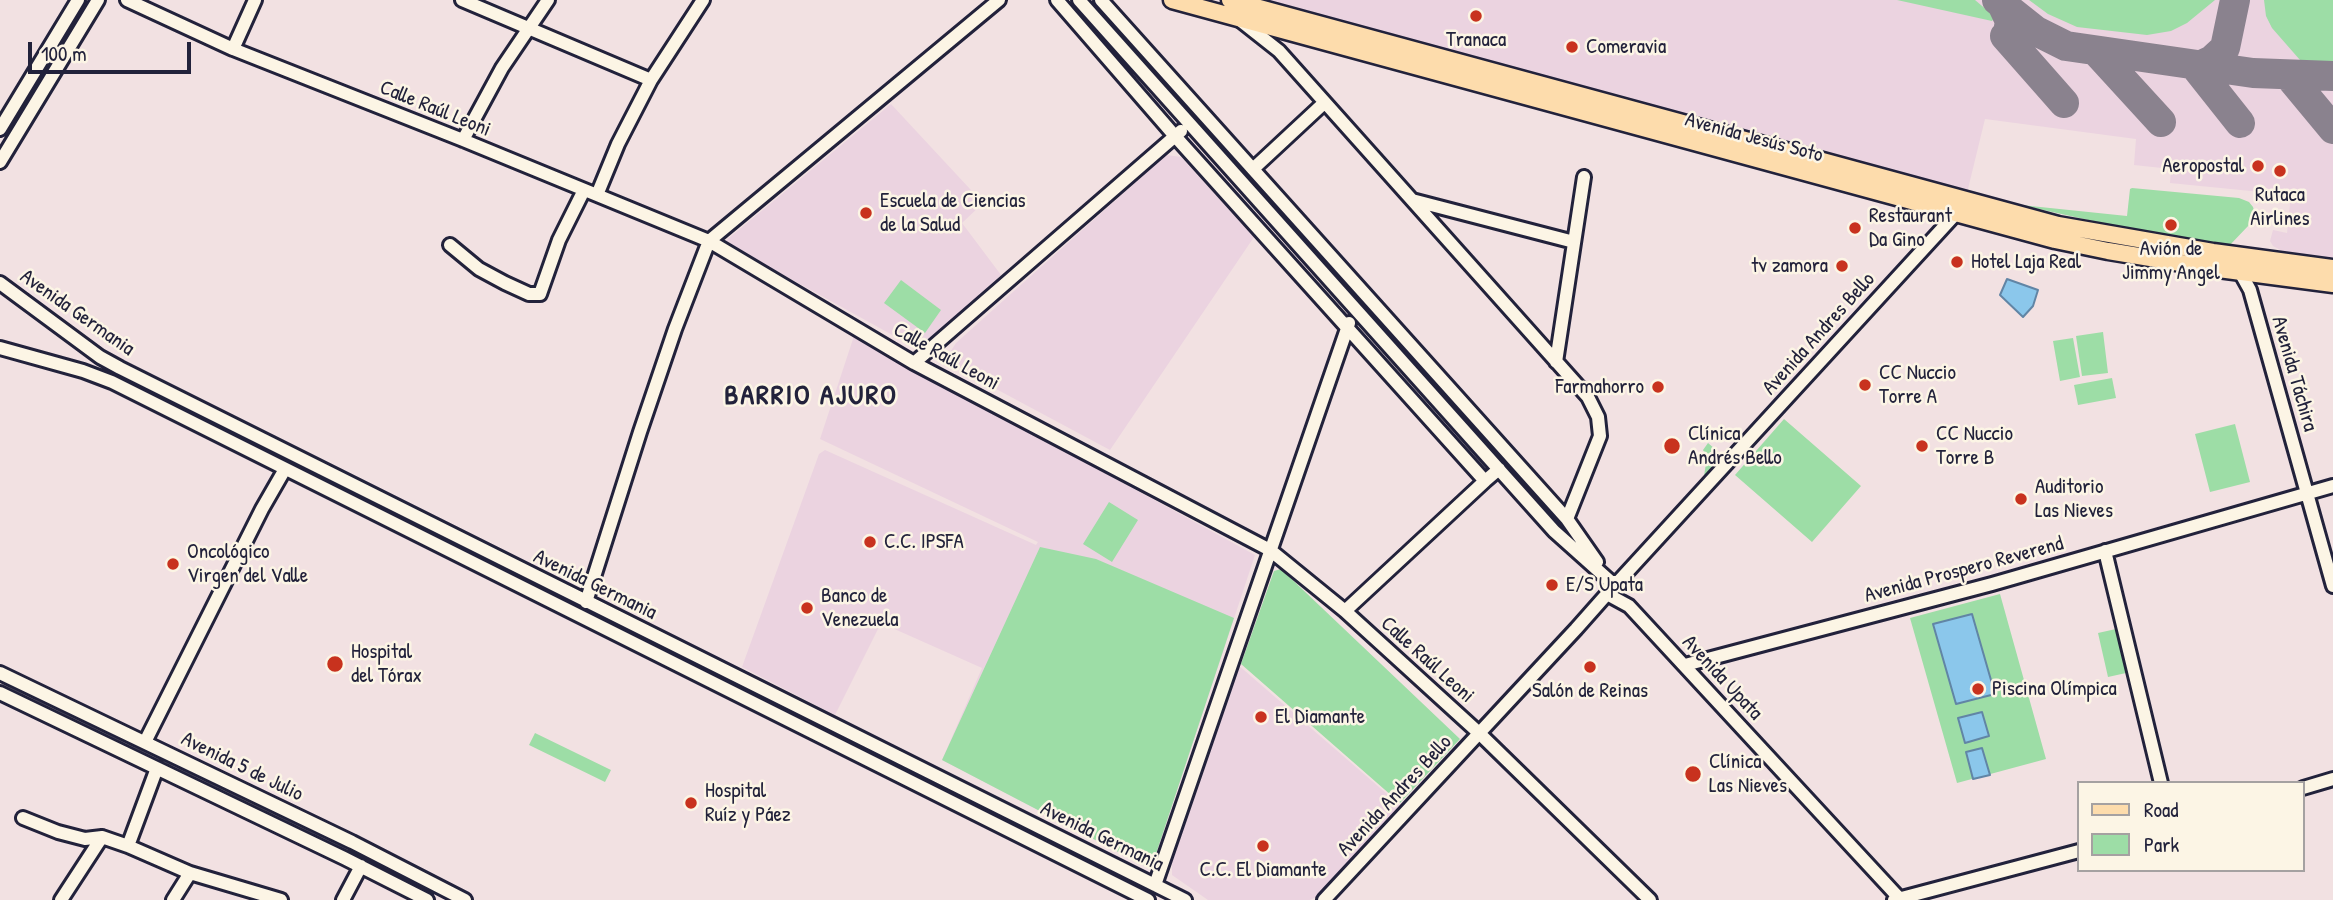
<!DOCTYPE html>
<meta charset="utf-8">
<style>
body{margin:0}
#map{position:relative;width:2333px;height:900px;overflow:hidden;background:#f2e1e2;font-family:"Patrick Hand",sans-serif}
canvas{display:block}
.legend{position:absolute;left:2077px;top:781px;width:228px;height:91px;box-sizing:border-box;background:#fcf5e5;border:2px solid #a5a1a1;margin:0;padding:9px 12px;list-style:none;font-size:21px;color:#22223b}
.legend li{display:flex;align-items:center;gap:14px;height:35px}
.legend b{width:35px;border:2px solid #a5a1a1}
.scale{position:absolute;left:28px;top:42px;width:163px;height:32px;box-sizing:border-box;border:4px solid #22223b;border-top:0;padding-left:9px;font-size:21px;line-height:24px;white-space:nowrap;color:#22223b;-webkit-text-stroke:5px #fcf5e5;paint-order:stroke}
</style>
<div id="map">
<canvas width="2333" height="900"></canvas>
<ul class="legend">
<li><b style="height:9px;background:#fddcac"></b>Road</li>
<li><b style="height:19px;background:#9ddda6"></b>Park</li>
</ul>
<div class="scale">100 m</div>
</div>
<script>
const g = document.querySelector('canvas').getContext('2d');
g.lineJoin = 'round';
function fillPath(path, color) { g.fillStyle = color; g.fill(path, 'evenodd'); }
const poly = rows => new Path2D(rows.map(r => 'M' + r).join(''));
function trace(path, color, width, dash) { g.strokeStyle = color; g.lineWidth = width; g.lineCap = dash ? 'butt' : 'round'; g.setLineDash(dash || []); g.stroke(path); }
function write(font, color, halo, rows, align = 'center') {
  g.font = font + ' "Patrick Hand",sans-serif'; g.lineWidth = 5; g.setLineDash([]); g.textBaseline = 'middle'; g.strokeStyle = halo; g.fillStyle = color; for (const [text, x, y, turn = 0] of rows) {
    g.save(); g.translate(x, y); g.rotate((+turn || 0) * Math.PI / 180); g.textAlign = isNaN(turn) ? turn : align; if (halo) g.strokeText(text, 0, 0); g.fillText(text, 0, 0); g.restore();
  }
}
const built = poly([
 [1258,0,2333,0,2333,258,2284,252,2273,246,2270,241,2273,230,2287,233,2291,195,2170,183,2171,169,2134,165,2136,139,1985,119,1967,193],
 [891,104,983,203,962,223,1001,275,932,338,905,342,724,242],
 [1166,155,1181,157,1254,237,1110,450,955,367,947,357,956,343],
 [854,336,1255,555,1151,869,942,760,982,668,881,623,835,715,742,667,819,454,825,450,1036,545,1038,542,820,439],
 [1237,664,1402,807,1318,896,1310,900,1208,900,1172,875,1172,853]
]);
const green = poly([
 [1897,0,1975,0,1995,17,1992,21],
 [2029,0,2215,0,2187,23,2171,31,2147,35,2077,27,2048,14],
 [2264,0,2333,0,2333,63,2300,60,2272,28,2266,16],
 [2132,188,2239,198,2249,202,2253,207,2255,214,2249,225,2229,246,2160,236,2021,205,2127,216,2130,189],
 [901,280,941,310,925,333,884,303],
 [2103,332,2108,373,2082,376,2076,336],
 [2073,338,2080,377,2060,381,2053,341],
 [2112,378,2116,398,2078,405,2074,385],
 [1784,419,1861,486,1812,542,1735,475],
 [2235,424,2250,482,2210,492,2195,434],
 [1708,443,1722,455,1704,476,1707,457,1703,450],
 [1109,502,1138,520,1112,562,1083,544],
 [1040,547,1096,559,1234,618,1151,869,942,760],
 [1281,569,1460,739,1400,803,1241,664,1274,571],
 [2000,594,2046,759,1957,783,1910,618],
 [2116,629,2126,673,2108,677,2098,633],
 [535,733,611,770,605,782,529,745]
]);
const water = poly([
 [2007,279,2038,290,2033,306,2023,317,2000,295,2007,279],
 [1972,614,1995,694,1956,704,1933,624,1972,614],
 [1982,712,1989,736,1965,743,1958,718,1982,712],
 [1982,748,1990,775,1973,779,1966,752,1982,748]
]);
const taxiway = poly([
 [1997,0,2036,31,2066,46,2253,73,2333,76],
 [2002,4,2010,21,2008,33,2005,36,2064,103],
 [2096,51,2161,122],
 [2194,65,2240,123],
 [2199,66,2212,60,2225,48,2235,0],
 [2289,76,2333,129]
]);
const minor = poly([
 [127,0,233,49,463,140,709,241,914,363,1270,550,1345,611,1479,733,1650,900],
 [462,0,651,80],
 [1057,0,1174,135,1485,481,1499,469],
 [1079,0,1554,531,1611,582],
 [1101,0,1567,519,1597,562],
 [1241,21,1279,51,1588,397,1598,417,1600,436,1567,519],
 [233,49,255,0],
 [0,129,78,0],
 [463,140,502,68,548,0],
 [0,162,98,0],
 [1253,169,1324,103],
 [597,195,618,144,651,80,703,0],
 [1412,200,1574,242],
 [450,245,479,269,505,283,529,294,540,294,559,240,584,190],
 [2242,268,2240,272,2250,290,2333,586],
 [0,283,100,357,120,368,1185,900],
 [0,348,83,371,112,382,1148,900],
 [1556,362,1584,177],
 [914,363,1181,131],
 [2105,551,2161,783],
 [1607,594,1629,606,1901,900],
 [586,602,640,432,675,329,709,241,999,0],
 [1345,611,1485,481],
 [1685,665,1992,584,2333,486],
 [0,673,352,842,465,900],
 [0,693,344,858,427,900],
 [145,742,262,509,285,469],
 [2303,788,2333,779],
 [23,818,58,832,85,839,102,837,128,846,190,873,281,900],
 [128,846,157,768],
 [1155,885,1349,323],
 [61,900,102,837],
 [173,900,190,873],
 [343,900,361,866],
 [1324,900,1576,629,1607,594,1611,582,1618,582,1962,207],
 [1894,900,2079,851]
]);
const major = poly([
 [1172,0,2055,240,2108,251,2211,268,2333,284],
 [1230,0,2058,225,2213,252,2333,268]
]);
const markers = [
 [1476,16,7,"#c8321e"],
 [1572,47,7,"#c8321e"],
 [2258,166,7,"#c8321e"],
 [2280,171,7,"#c8321e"],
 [866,213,7,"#c8321e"],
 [2171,225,7,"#c8321e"],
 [1855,228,7,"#c8321e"],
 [1957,262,7,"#c8321e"],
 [1842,266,7,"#c8321e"],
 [1865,385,7,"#c8321e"],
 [1658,387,7,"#c8321e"],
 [1672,446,9,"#c8321e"],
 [1922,446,7,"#c8321e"],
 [2021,499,7,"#c8321e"],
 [870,542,7,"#c8321e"],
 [173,564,7,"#c8321e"],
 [1552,585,7,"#c8321e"],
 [807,608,7,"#c8321e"],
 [335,664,9,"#c8321e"],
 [1590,667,7,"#c8321e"],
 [1978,689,7,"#c8321e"],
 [1261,717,7,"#c8321e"],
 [1693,774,9,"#c8321e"],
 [691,803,7,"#c8321e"],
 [1263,846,7,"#c8321e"]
];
const poiNames = [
 ["Tranaca",1476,40,"center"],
 ["Comeravia",1586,47],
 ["Aeropostal",2244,166,"right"],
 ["Rutaca",2280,195,"center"],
 ["Airlines",2280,219,"center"],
 ["Escuela de Ciencias",880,201],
 ["de la Salud",880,225],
 ["Restaurant",1869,216],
 ["Da Gino",1869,240],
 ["Avión de",2171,249,"center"],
 ["Jimmy Angel",2171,273,"center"],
 ["Hotel Laja Real",1971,262],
 ["tv zamora",1828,266,"right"],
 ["CC Nuccio",1879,373],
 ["Torre A",1879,397],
 ["Farmahorro",1644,387,"right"],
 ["Clínica",1688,434],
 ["Andrés Bello",1688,458],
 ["CC Nuccio",1936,434],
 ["Torre B",1936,458],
 ["Auditorio",2035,487],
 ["Las Nieves",2035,511],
 ["C.C. IPSFA",884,542],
 ["Oncológico",187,552],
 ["Virgen del Valle",187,576],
 ["E/S Upata",1566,585],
 ["Banco de",821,596],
 ["Venezuela",821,620],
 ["Hospital",351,652],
 ["del Tórax",351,676],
 ["Piscina Olímpica",1992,689],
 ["Salón de Reinas",1590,691,"center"],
 ["El Diamante",1275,717],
 ["Clínica",1709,762],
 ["Las Nieves",1709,786],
 ["Hospital",705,791],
 ["Ruíz y Páez",705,815],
 ["C.C. El Diamante",1263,870,"center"]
];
const streetNames = [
 ["Calle Raúl Leoni",435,109,22],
 ["Avenida Jesús Soto",1754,138,15],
 ["Avenida Germania",77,313,35],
 ["Avenida Andres Bello",1819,334,-48],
 ["Calle Raúl Leoni",946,357,29],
 ["Avenida Táchira",2294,374,74],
 ["Avenida Prospero Reverend",1964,570,-15],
 ["Avenida Germania",595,585,26],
 ["Calle Raúl Leoni",1427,660,42],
 ["Avenida Upata",1722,678,47],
 ["Avenida 5 de Julio",242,767,26],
 ["Avenida Andres Bello",1395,796,-47],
 ["Avenida Germania",1102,837,26]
];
const districtNames = [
 ["BARRIO AJURO",811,397]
];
fillPath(built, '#ebd3e0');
fillPath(green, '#9ddda6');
fillPath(water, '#8bc7eb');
trace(water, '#6185a5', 2);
trace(taxiway, '#8a828e', 30);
trace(minor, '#22223b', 18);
trace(major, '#22223b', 21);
trace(minor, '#fcf5e5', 12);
trace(major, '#fddcac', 16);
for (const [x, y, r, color] of markers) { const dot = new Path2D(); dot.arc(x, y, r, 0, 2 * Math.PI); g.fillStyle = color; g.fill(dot); trace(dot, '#fcf5e5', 2.5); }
write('21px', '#22223b', '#fcf5e5', poiNames, 'left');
write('21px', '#22223b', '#fcf5e5', streetNames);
g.letterSpacing = '2px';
write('bold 28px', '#22223b', '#fcf5e5', districtNames);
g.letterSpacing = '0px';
</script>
